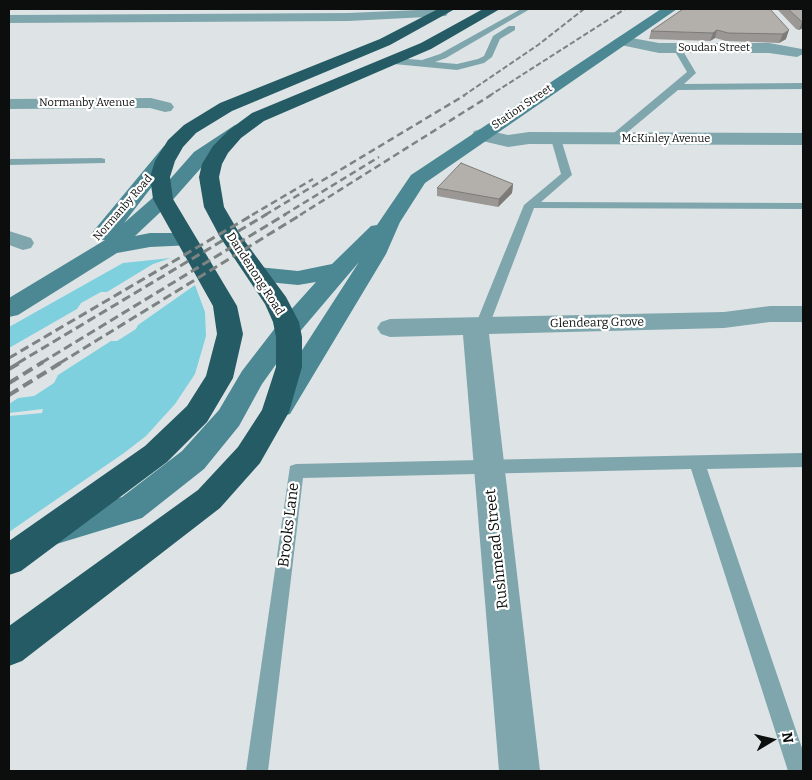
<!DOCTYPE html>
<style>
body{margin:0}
#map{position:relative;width:812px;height:780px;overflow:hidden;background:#dee4e5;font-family:Bitter,serif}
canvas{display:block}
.frame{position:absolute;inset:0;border:10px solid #0c0e0e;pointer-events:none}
.north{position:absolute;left:747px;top:715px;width:50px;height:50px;-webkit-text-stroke:4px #fff;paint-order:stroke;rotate:81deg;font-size:14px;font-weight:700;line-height:20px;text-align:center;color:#0c0e0e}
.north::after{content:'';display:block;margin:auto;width:18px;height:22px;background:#0c0e0e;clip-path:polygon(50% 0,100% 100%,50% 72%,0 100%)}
</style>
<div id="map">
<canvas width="812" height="780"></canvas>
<div class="frame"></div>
<div class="north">N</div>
</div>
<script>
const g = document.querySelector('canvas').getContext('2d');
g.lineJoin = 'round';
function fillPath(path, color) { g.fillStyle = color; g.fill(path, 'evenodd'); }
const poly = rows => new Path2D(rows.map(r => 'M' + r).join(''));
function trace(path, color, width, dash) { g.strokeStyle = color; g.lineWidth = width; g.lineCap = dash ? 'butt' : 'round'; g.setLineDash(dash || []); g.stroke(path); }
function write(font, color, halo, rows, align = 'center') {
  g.font = font + ' Bitter,serif'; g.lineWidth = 4.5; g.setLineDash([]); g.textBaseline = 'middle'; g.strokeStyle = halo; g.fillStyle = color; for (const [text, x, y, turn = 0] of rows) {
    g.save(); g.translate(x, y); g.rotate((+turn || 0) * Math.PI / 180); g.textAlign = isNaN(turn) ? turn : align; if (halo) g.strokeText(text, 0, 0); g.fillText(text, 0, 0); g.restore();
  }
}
const green = poly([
 [171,258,153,264,107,292,101,292,81,303,77,309,9,348,9,327,123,263],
 [195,285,205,312,206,336,195,374,175,404,146,436,124,453,9,532,9,416,42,413,43,409,9,413,9,404,18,398,34,396,54,383,58,375,111,341,117,341,136,329,138,325]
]);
const lane = poly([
 [521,9,530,9,446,58,435,62,457,64,478,59,484,56,493,36,509,26,515,26,515,30,500,39,492,57,484,63,457,70,394,64,390,61,394,58,422,60,440,54,521,9],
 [677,45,680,46,696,73,684,84,803,83,803,89,678,90,617,141,609,141,609,137,687,72,673,48,677,45],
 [556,136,561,139,572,175,541,202,803,203,803,209,534,208,489,326,482,331,477,329,475,326,524,205,561,174,551,139,556,136],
 [101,158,105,159,105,163,9,165,9,159,101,158],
 [803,453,803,467,707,469,803,751,803,771,788,771,691,469,303,478,268,771,246,771,290,466,296,464,803,453]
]);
const street = poly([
 [441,9,446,10,448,13,446,16,348,21,9,23,9,15,348,13,441,9],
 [621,36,659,43,769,43,802,49,803,54,797,57,769,53,659,53,616,44,613,41,621,36],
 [151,98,171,103,174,107,171,111,165,112,150,108,9,109,9,99,151,98],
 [481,129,508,135,529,132,803,133,803,145,529,144,508,147,474,139,472,135,474,131,481,129],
 [9,231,31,238,34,243,31,248,23,250,9,245,9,231],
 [770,306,803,306,803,322,770,322,724,328,489,334,540,771,499,771,463,335,390,337,381,334,377,328,381,322,390,319,724,312,770,306]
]);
const secondary = poly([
 [661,9,677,9,425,183,400,222,386,254,290,414,280,417,270,414,266,406,359,262,297,335,262,384,239,426,204,469,142,518,50,546,38,542,34,532,38,522,122,497,182,451,219,410,242,371,279,323,316,282,298,285,258,281,250,279,246,274,250,269,258,267,298,271,332,264,371,226,377,225,411,175,661,9],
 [241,124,247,125,250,129,247,133,208,160,170,203,135,236,150,233,185,233,193,235,196,240,193,245,150,247,117,253,18,315,9,317,9,298,105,240,94,239,91,234,164,146,178,146,180,150,124,223,156,195,194,152,235,125,241,124]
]);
const highway = poly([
 [438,9,455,9,390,45,232,111,196,133,183,147,175,161,170,177,173,199,237,306,243,334,233,378,207,422,167,462,21,571,9,575,9,541,145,446,187,406,206,376,217,334,213,306,153,199,150,177,155,161,168,140,184,125,220,103,380,39,438,9],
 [483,9,500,9,431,49,264,121,241,138,228,153,222,164,219,177,224,207,241,236,286,297,299,322,302,337,302,367,289,412,260,463,220,508,22,661,9,666,9,626,198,490,238,447,262,410,276,367,276,337,273,322,265,304,220,237,204,207,199,177,202,164,213,146,229,130,252,113,421,43,483,9]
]);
const railFar3 = poly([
 [463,96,538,45,584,9],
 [489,96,625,9]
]);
const railFar2 = poly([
 [252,215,313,179],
 [265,215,465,95],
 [284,215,379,157],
 [300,215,491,95]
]);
const railFar1 = poly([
 [9,358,254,214],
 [18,363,267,214],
 [41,363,286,214],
 [60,363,302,214]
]);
const rail = poly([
 [9,369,21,362],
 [9,383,43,362],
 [9,395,62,362]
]);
const wall = poly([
 [770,9,786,39,779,43,726,41,715,38,710,41,649,39,651,31],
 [777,9,803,9,803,28,799,30,796,29],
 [513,184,512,193,498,207,437,196,437,188]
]);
const shadedWall = poly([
 [803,21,803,28,799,30,802,22],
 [717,30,715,38,710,41,713,33],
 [789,30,786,39,779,43,783,34],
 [513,184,512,193,498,207,499,199]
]);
const building = poly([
 [683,9,770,9,789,30,783,34,728,33,717,30,713,33,651,31,683,9],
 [788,9,803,9,803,21,802,22,800,20,788,9],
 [461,163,513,184,499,199,437,188,461,163]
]);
const farStreetnames = [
 ["Soudan Street",714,48],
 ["Normanby Avenue",87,103],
 ["Station Street",522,107,-34],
 ["McKinley Avenue",666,139],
 ["Normanby Road",123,208,-49]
];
const streetNames = [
 ["Dandenong Road",255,274,57],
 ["Glendearg Grove",597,323,-1]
];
const nearStreetnames = [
 ["Brooks Lane",289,525,-83],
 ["Rushmead Street",497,549,-96]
];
fillPath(green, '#7ed0df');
fillPath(lane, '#7fa6ad');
fillPath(street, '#7fa6ad');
fillPath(secondary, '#4b8893');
fillPath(highway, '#255b64');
trace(railFar3, '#7d8282', 2, [5.5, 2.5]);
trace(railFar2, '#7d8282', 2.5, [7, 4]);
trace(railFar1, '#7d8282', 3, [9, 4.5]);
trace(rail, '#7d8282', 4, [11, 5.5]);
fillPath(wall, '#9a9794');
fillPath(shadedWall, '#7d7b78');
fillPath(building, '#b3b0ac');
trace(building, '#7d7b78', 1);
write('11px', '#0c0e0e', '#fff', farStreetnames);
write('12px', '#0c0e0e', '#fff', streetNames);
write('15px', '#0c0e0e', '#fff', nearStreetnames);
</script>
